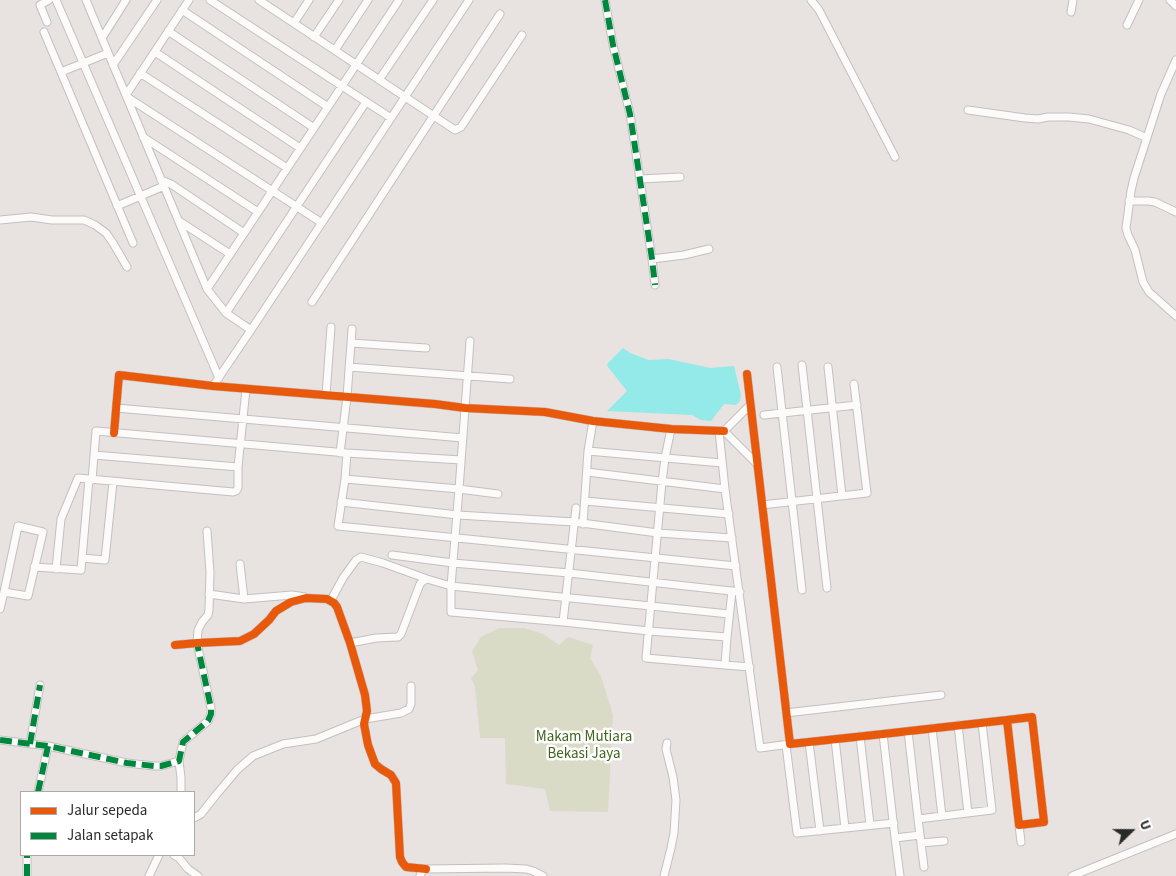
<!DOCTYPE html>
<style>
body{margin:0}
#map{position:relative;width:1176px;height:876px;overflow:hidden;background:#e8e2e0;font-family:"Source Sans 3",sans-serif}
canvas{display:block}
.legend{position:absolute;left:20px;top:791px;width:175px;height:65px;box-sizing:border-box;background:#fff;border:1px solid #aaa;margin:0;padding:6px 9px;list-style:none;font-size:15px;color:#2a2a2a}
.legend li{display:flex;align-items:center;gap:10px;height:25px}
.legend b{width:25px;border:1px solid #aaa}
.north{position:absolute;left:1106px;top:806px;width:50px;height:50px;-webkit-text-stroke:4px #fff;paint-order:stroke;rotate:68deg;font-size:14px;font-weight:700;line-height:20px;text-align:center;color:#2a2a2a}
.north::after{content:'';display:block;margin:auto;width:18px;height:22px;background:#2a2a2a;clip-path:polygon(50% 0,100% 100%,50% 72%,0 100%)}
</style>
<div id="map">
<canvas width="1176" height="876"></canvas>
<ul class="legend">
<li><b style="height:6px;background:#e8590c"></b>Jalur sepeda</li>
<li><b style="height:6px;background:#00873e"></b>Jalan setapak</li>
</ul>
<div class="north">U</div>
</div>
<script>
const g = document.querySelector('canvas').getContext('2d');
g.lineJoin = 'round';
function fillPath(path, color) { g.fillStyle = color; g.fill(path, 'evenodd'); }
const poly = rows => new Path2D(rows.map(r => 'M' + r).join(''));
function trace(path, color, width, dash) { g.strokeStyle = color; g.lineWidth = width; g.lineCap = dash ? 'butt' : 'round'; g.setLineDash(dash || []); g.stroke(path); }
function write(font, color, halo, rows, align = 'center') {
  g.font = font + ' "Source Sans 3",sans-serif'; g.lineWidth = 5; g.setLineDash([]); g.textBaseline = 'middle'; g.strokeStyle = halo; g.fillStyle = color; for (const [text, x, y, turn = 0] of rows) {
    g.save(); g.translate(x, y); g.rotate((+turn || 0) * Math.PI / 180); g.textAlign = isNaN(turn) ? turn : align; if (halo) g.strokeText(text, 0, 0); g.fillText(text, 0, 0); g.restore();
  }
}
const cemetery = poly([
 [499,628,524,628,543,634,559,645,568,637,593,645,590,658,601,676,613,715,608,812,550,811,545,789,506,784,505,738,480,738,475,686,471,678,478,670,472,651,481,637]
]);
const water = poly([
 [623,348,630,353,649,360,669,359,710,368,734,366,741,395,740,401,736,405,724,404,711,421,701,420,692,415,607,411,627,391,608,367,607,364]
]);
const street = poly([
 [56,0,219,378],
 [86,0,207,289,226,313,251,330],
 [210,0,391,118],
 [259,0,455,130,461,127,522,35],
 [605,0,613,45,630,114,652,259,655,285],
 [811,0,819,10,895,157],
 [1170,0,1176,6],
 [182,10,328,107],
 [1071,12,1073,0],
 [47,22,40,5,49,0],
 [294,23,309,0],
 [1127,25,1139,0],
 [168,31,314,128],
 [44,32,133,243],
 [314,37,339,0],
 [102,38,126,0],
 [335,50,368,0],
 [155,52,300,148],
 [1176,60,1161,94,1134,178,1131,191,1126,228,1128,235,1135,250,1143,282,1149,292,1176,316],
 [113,65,157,0],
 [61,72,108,53],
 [140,73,287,168],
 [379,80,433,0],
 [126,95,189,0],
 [127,97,322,223],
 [968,110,1025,118,1038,119,1048,117,1069,117,1089,119,1129,130,1147,138],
 [143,137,258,212],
 [640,179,680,177],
 [161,180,171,184,244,233],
 [1129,201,1148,201,1155,202,1176,212],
 [117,206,164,186],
 [0,220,31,217,52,220,84,220,95,225,106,233,113,243,127,267],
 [179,221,230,254],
 [652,259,684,255,709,249],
 [207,289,399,0],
 [312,302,500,14],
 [226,313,366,102],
 [351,343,426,348],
 [802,365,827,588],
 [349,367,510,379],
 [777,367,802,590],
 [828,367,842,496],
 [747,374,790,744,809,742,883,734,1007,720,1032,717,1044,822,1019,825,1007,720],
 [213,386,251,330,469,0],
 [326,395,331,327],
 [751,404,724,431,757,464],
 [116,408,463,438],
 [764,415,857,405],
 [671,429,665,458,662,482,646,658,725,665,727,637,732,591],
 [719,431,725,489,760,748,790,744],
 [114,433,119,375,213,386,435,404,465,408,545,412,593,421,671,429,724,431],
 [588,451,722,463],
 [340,453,347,397,352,329],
 [347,453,345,479,338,526,736,566],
 [94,455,238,467],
 [587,472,725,489],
 [345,479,459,489,470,341],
 [92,480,96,431,347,453,461,460],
 [498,494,459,489,451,586,451,612,563,622,576,508],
 [585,501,729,514],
 [341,502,458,515,574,522,658,533,732,538],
 [762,505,867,493,854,384],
 [583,524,588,451,593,421],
 [392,555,453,563,569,573,740,592],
 [82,558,105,560,113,482],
 [240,564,244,599],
 [34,567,81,570,89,479],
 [56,569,61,519,78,478,233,492,236,491,238,488,238,467,246,389],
 [209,594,244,599,292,595,305,597],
 [331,600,343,578,356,560,361,557,383,563,427,579],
 [0,609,4,592,18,526,43,532,28,596,4,592],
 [563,622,649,631,727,637],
 [350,643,376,638,398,637,401,634,420,584,423,581,427,579,451,586,651,606,729,614],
 [175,645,197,643,240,641,254,634,269,620,276,611,291,602,306,598,327,599,334,603,337,607,350,643,365,695,367,711,364,724,368,745,375,764,381,769,391,775,396,783,400,857,402,862,406,867,426,869],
 [725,665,750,667],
 [786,713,941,695],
 [958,725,968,813],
 [932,728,942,816],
 [908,731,918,819,992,810,982,723],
 [883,734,895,838,920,835],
 [860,736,870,825],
 [835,739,845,828],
 [0,740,48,746,127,763,154,766,161,766,179,761,183,742,208,721,211,714,211,708,197,643,198,630,202,622,208,615,209,610,210,572,207,531],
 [809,742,820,831],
 [30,744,40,685],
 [786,745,797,833,894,823],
 [179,761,181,778,181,792],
 [38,792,48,746],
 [194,818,201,814,216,795,237,770,253,756,283,744,316,739,365,719,401,713,409,709,411,704,411,686],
 [918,819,924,867],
 [1019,825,1021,842],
 [895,838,900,876],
 [921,843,944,841],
 [174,855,179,858,188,869,198,876],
 [27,876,27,855],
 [149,876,159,855],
 [420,876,422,871,426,869,505,868,526,869,533,871,543,876],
 [664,876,671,848,674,833,676,800,673,777,666,749,667,743],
 [1072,876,1176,834]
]);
const quiet = poly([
 [605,0,613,45,630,114,652,259,655,285],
 [0,740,48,746,127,763,154,766,161,766,179,761,183,742,208,721,211,714,211,708,197,643],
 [30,744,40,685],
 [38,792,48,746],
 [27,876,27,855]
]);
const cycleway = poly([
 [747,374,790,744,809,742,883,734,1007,720,1032,717,1044,822,1019,825,1007,720],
 [114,433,119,375,213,386,435,404,465,408,545,412,593,421,671,429,724,431],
 [175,645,197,643,240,641,254,634,269,620,276,611,291,602,306,598,327,599,334,603,337,607,350,643,365,695,367,711,364,724,368,745,375,764,381,769,391,775,396,783,400,857,402,862,406,867,426,869]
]);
const parkNames = [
 ["Makam Mutiara",584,738],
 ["Bekasi Jaya",584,755]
];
fillPath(cemetery, '#d9dbc7');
fillPath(water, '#93eae8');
trace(street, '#c2c0c1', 9);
trace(street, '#fcfbfa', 7);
trace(quiet, '#00873e', 6, [12, 6]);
trace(cycleway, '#e8590c', 8);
write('15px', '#3f661b', '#fff', parkNames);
</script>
